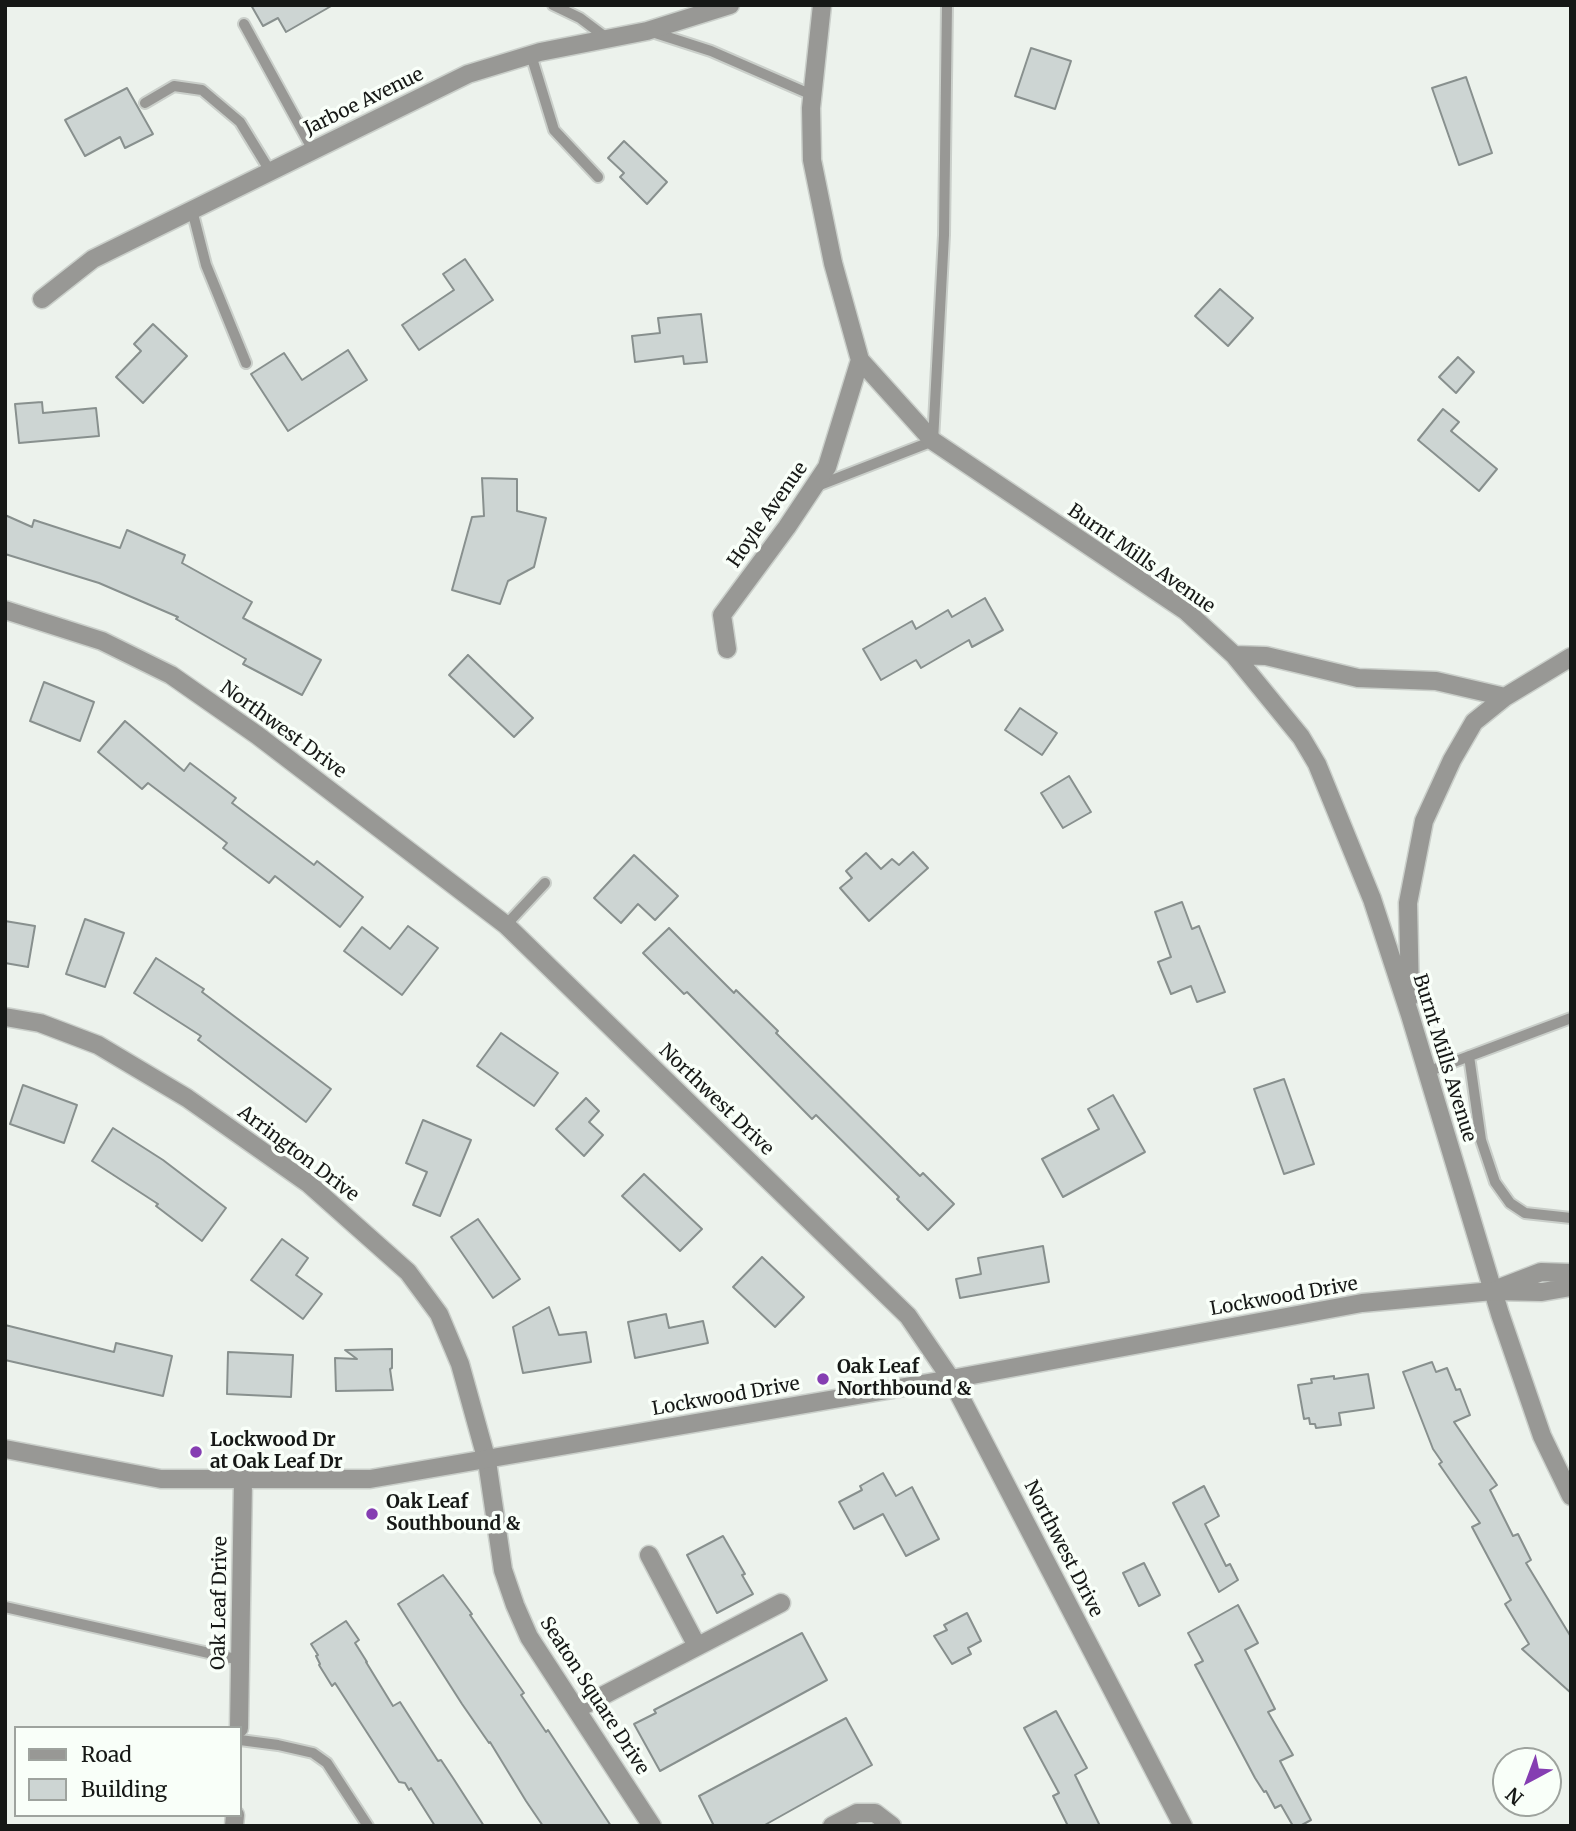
<!DOCTYPE html>
<style>
body{margin:0}
#map{position:relative;width:1576px;height:1831px;overflow:hidden;background:#ecf2ec;font-family:Merriweather,serif}
canvas{display:block}
.frame{position:absolute;inset:0;border:7px solid #161816;pointer-events:none}
.legend{position:absolute;left:14px;top:1726px;width:228px;height:91px;box-sizing:border-box;background:#f9fff9;border:2px solid #9ea39e;margin:0;padding:9px 12px;list-style:none;font-size:21px;color:#161816}
.legend li{display:flex;align-items:center;gap:14px;height:35px}
.legend b{width:35px;border:2px solid #9ea39e}
.north{position:absolute;left:1492px;top:1747px;width:70px;height:70px;box-sizing:border-box;background:#f9fff9;border:2px solid #9ea39e;border-radius:50%;rotate:221deg;font-size:19px;font-weight:700;line-height:28px;text-align:center;color:#161816}
.north::after{content:'';display:block;margin:auto;width:24px;height:32px;background:#853eb2;clip-path:polygon(50% 0,100% 100%,50% 72%,0 100%)}
</style>
<div id="map">
<canvas width="1576" height="1831"></canvas>
<div class="frame"></div>
<ul class="legend">
<li><b style="height:9px;background:#989895"></b>Road</li>
<li><b style="height:19px;background:#cdd5d3"></b>Building</li>
</ul>
<div class="north">N</div>
</div>
<script>
const g = document.querySelector('canvas').getContext('2d');
g.lineJoin = 'round';
function fillPath(path, color) { g.fillStyle = color; g.fill(path, 'evenodd'); }
const poly = rows => new Path2D(rows.map(r => 'M' + r).join(''));
function trace(path, color, width, dash) { g.strokeStyle = color; g.lineWidth = width; g.lineCap = dash ? 'butt' : 'round'; g.setLineDash(dash || []); g.stroke(path); }
function write(font, color, halo, rows, align = 'center') {
  g.font = font + ' Merriweather,serif'; g.lineWidth = 7; g.setLineDash([]); g.textBaseline = 'middle'; g.strokeStyle = halo; g.fillStyle = color; for (const [text, x, y, turn = 0] of rows) {
    g.save(); g.translate(x, y); g.rotate((+turn || 0) * Math.PI / 180); g.textAlign = isNaN(turn) ? turn : align; if (halo) g.strokeText(text, 0, 0); g.fillText(text, 0, 0); g.restore();
  }
}
const building = poly([
 [251,5,333,5,286,32,278,18,263,26,251,5],
 [1031,48,1071,61,1055,109,1015,96,1031,48],
 [1466,77,1492,153,1459,165,1432,88,1466,77],
 [127,88,153,134,125,148,120,137,85,156,65,120,127,88],
 [624,141,667,182,647,204,620,177,624,173,608,158,624,141],
 [465,259,493,300,419,350,402,325,454,290,443,274,465,259],
 [1220,289,1253,318,1228,346,1195,316,1220,289],
 [701,314,707,362,684,364,683,356,635,362,632,336,660,333,658,318,701,314],
 [153,324,187,356,143,403,116,377,141,351,134,344,153,324],
 [348,350,367,380,288,431,251,374,284,353,302,380,348,350],
 [1458,357,1474,372,1456,393,1439,377,1458,357],
 [42,402,43,413,96,408,99,436,19,443,15,404,42,402],
 [1443,409,1459,422,1451,431,1497,469,1479,491,1418,440,1443,409],
 [482,478,517,479,517,511,546,518,534,567,508,581,500,604,452,590,472,517,484,516,482,478],
 [5,515,32,527,34,520,120,548,127,530,185,555,182,563,252,602,243,618,321,660,302,695,243,664,246,659,176,619,178,617,99,583,5,554,5,515],
 [985,598,1003,630,972,647,969,640,921,668,916,660,881,680,863,649,912,621,916,629,948,610,952,617,985,598],
 [468,655,533,718,514,737,449,675,468,655],
 [44,682,94,702,80,741,30,721,44,682],
 [1020,708,1057,733,1042,755,1005,730,1020,708],
 [125,721,184,771,190,763,236,798,232,803,314,865,317,861,363,897,340,927,275,876,269,883,223,848,227,843,148,783,142,789,98,752,125,721],
 [1069,776,1091,812,1063,828,1041,793,1069,776],
 [913,852,928,868,869,921,840,888,852,878,846,871,866,853,881,869,892,859,899,865,913,852],
 [634,855,678,896,655,920,638,904,621,923,594,898,634,855],
 [1182,902,1192,929,1199,926,1225,992,1197,1002,1191,986,1171,994,1158,962,1171,957,1155,912,1182,902],
 [85,919,124,933,105,987,66,974,85,919],
 [5,921,35,926,28,967,5,963,5,921],
 [408,926,438,948,402,995,344,951,362,927,390,949,408,926],
 [669,928,734,993,736,990,778,1031,776,1033,920,1176,923,1173,954,1204,928,1230,897,1199,899,1197,816,1115,812,1119,687,992,684,994,643,953,669,928],
 [156,958,204,989,202,992,331,1089,306,1122,198,1040,201,1036,134,993,156,958],
 [501,1033,558,1073,534,1106,477,1066,501,1033],
 [1284,1079,1314,1164,1284,1174,1254,1089,1284,1079],
 [23,1085,77,1105,64,1143,10,1124,23,1085],
 [1113,1095,1145,1152,1063,1197,1042,1159,1099,1129,1088,1109,1113,1095],
 [586,1098,599,1111,589,1122,603,1135,584,1156,556,1129,586,1098],
 [423,1120,471,1140,440,1216,413,1205,427,1172,406,1163,423,1120],
 [113,1128,163,1160,226,1208,202,1241,156,1206,158,1204,92,1161,113,1128],
 [644,1174,702,1229,680,1251,622,1196,644,1174],
 [478,1219,520,1279,493,1298,451,1237,478,1219],
 [282,1239,308,1258,296,1275,322,1294,303,1319,251,1280,282,1239],
 [1043,1246,1049,1282,960,1298,956,1279,981,1274,978,1258,1043,1246],
 [762,1257,804,1297,775,1327,733,1287,762,1257],
 [549,1307,559,1335,586,1332,591,1362,523,1373,513,1327,549,1307],
 [666,1314,669,1328,703,1321,708,1343,635,1358,628,1322,666,1314],
 [5,1325,114,1352,116,1343,172,1356,163,1396,5,1360,5,1325],
 [392,1349,392,1368,390,1369,393,1390,336,1391,335,1358,357,1359,345,1350,392,1349],
 [228,1352,293,1355,291,1397,227,1394,228,1352],
 [1432,1362,1436,1372,1447,1368,1456,1390,1460,1389,1470,1415,1454,1422,1497,1485,1490,1490,1513,1536,1518,1534,1531,1560,1526,1563,1571,1637,1571,1693,1522,1649,1529,1644,1505,1604,1511,1600,1472,1527,1480,1523,1439,1464,1442,1462,1433,1449,1403,1372,1432,1362],
 [1368,1374,1374,1408,1339,1413,1341,1425,1316,1428,1315,1424,1310,1424,1309,1418,1304,1419,1298,1385,1312,1383,1311,1379,1334,1376,1334,1379,1368,1374],
 [883,1473,896,1496,912,1487,939,1539,906,1556,883,1514,854,1529,839,1502,862,1490,860,1486,883,1473],
 [1204,1486,1219,1516,1205,1524,1226,1566,1230,1564,1238,1580,1219,1592,1173,1503,1204,1486],
 [723,1536,745,1574,742,1575,753,1594,717,1613,687,1555,723,1536],
 [1144,1563,1160,1595,1139,1606,1123,1573,1144,1563],
 [443,1575,472,1614,470,1615,524,1693,521,1695,546,1732,548,1730,611,1826,543,1826,526,1801,490,1742,489,1743,462,1704,398,1604,443,1575],
 [1238,1605,1258,1643,1245,1650,1275,1709,1268,1712,1293,1755,1280,1761,1311,1820,1300,1826,1293,1826,1281,1805,1275,1808,1266,1791,1264,1792,1255,1778,1195,1665,1203,1661,1188,1633,1238,1605],
 [967,1613,981,1641,968,1648,971,1654,952,1664,934,1636,947,1630,944,1625,967,1613],
 [346,1621,359,1640,355,1643,367,1662,366,1662,393,1706,400,1702,438,1761,441,1760,453,1778,484,1826,435,1826,411,1788,409,1790,405,1783,399,1782,335,1683,332,1686,319,1665,320,1664,316,1656,318,1655,311,1644,346,1621],
 [802,1633,827,1680,660,1771,634,1724,656,1713,654,1710,802,1633],
 [1056,1711,1087,1768,1075,1775,1100,1826,1068,1826,1053,1796,1059,1793,1024,1728,1056,1711],
 [846,1718,872,1765,763,1826,714,1826,699,1796,846,1718]
]);
const service = poly([
 [553,5,580,18,608,39],
 [244,24,313,150],
 [649,31,711,51,812,95],
 [531,55,554,130,598,177],
 [145,103,174,86,202,90,240,122,270,171],
 [192,210,206,265,246,363],
 [817,486,933,441,944,235,947,5],
 [506,925,545,883],
 [1469,1056,1481,1140,1495,1182,1510,1203,1525,1213,1571,1218],
 [1427,1072,1571,1018],
 [5,1607,240,1660],
 [240,1740,278,1745,313,1753,327,1763,368,1826]
]);
const minor = poly([
 [822,5,811,108,812,160,833,263,860,360,933,441,1186,611,1234,655,1301,737,1317,764,1372,899,1410,1015,1500,1314,1542,1436,1571,1496],
 [42,299,93,259,468,74,540,52,647,31,730,5],
 [5,610,102,641,171,675,257,735,506,925,908,1316,951,1379,1183,1826],
 [727,649,722,615,787,527,827,467,860,360],
 [1234,655,1266,656,1358,678,1436,681,1505,697],
 [1410,997,1408,903,1424,821,1452,760,1474,722,1505,697,1571,657],
 [5,1017,40,1023,98,1045,187,1098,309,1184,408,1272,439,1314,460,1364,487,1461,503,1570,515,1605,529,1637,652,1826],
 [649,1555,697,1646],
 [577,1709,781,1603],
 [832,1826,857,1813,875,1813,892,1826]
]);
const tertiary = poly([
 [1502,1287,1541,1272,1571,1273],
 [5,1449,161,1479,370,1479,951,1379,1362,1303,1493,1291,1542,1292,1571,1287],
 [239,1728,243,1480],
 [234,1826,235,1815]
]);
const markers = [
 [823,1379,7,"#853eb2"],
 [196,1452,7,"#853eb2"],
 [372,1514,7,"#853eb2"]
];
const streetNames = [
 ["Jarboe Avenue",364,102,-26],
 ["Hoyle Avenue",768,515,-55],
 ["Burnt Mills Avenue",1141,559,35],
 ["Northwest Drive",283,730,36],
 ["Burnt Mills Avenue",1444,1058,73],
 ["Northwest Drive",716,1100,44],
 ["Arrington Drive",298,1154,37],
 ["Lockwood Drive",1284,1297,-10],
 ["Lockwood Drive",726,1397,-10],
 ["Northwest Drive",1063,1549,63],
 ["Oak Leaf Drive",220,1603,-89],
 ["Seaton Square Drive",594,1696,57]
];
const poiNames = [
 ["Oak Leaf",837,1368],
 ["Northbound &",837,1390],
 ["Lockwood Dr",210,1441],
 ["at Oak Leaf Dr",210,1463],
 ["Oak Leaf",386,1503],
 ["Southbound &",386,1525]
];
fillPath(building, '#cdd5d3');
trace(building, '#88908e', 2);
trace(service, '#cacfca', 14);
trace(minor, '#cacfca', 21);
trace(tertiary, '#cacfca', 21);
trace(service, '#989895', 10);
trace(minor, '#989895', 18);
trace(tertiary, '#989895', 18);
for (const [x, y, r, color] of markers) { const dot = new Path2D(); dot.arc(x, y, r, 0, 2 * Math.PI); g.fillStyle = color; g.fill(dot); trace(dot, '#f9fff9', 2.5); }
write('19px', '#161816', '#f9fff9', streetNames);
write('bold 19px', '#161816', '#f9fff9', poiNames, 'left');
</script>
